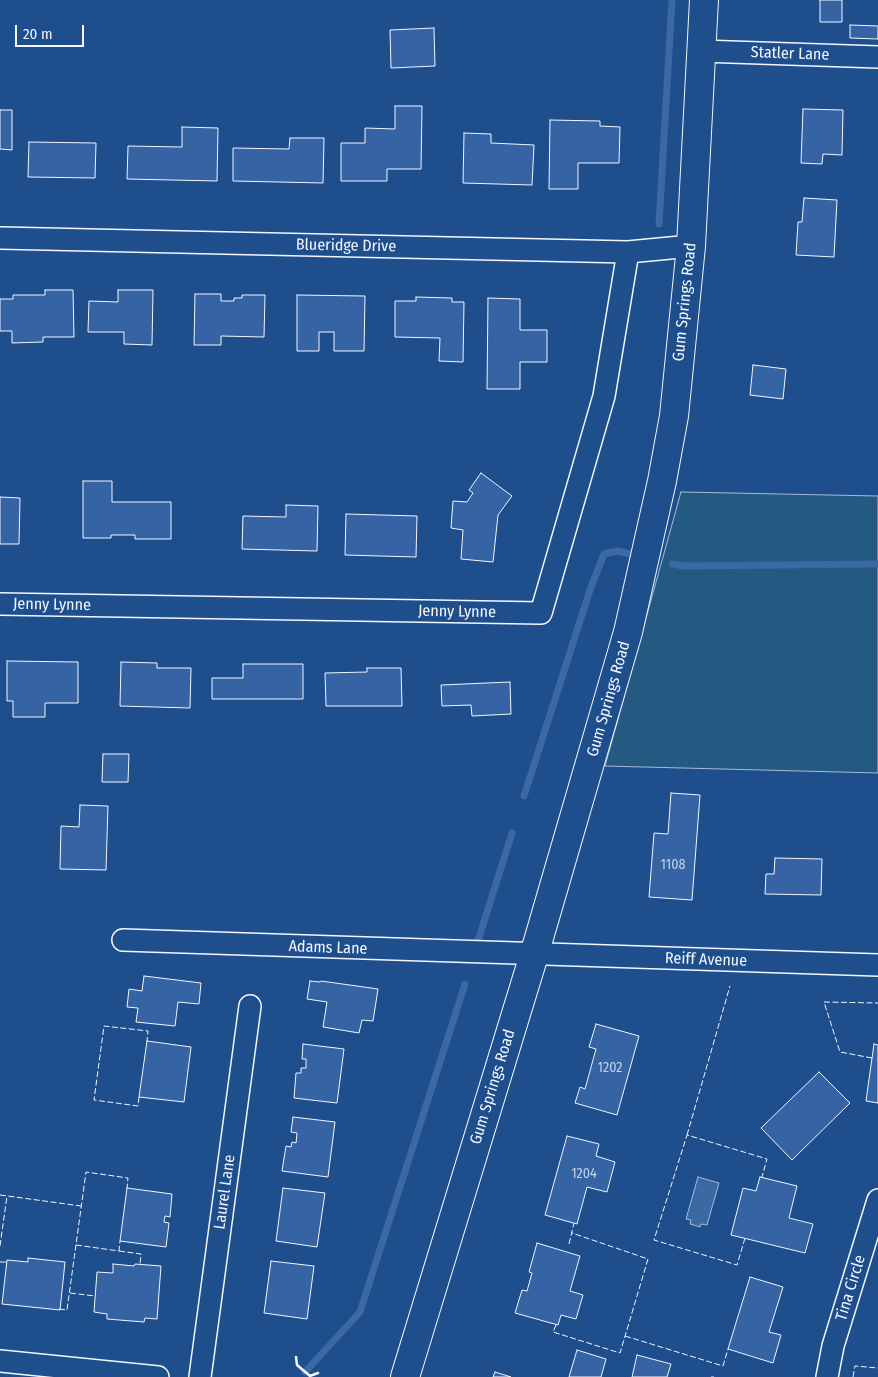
<!DOCTYPE html>
<style>
body{margin:0}
#map{position:relative;width:878px;height:1377px;overflow:hidden;background:#1f4e8c;font-family:"Fira Sans Condensed",sans-serif}
canvas{display:block}
.scale{position:absolute;left:15px;top:25px;width:69px;height:22px;box-sizing:border-box;border:2px solid #f2f6ff;border-top:0;padding-left:6px;font-size:15px;line-height:18px;white-space:nowrap;color:#f2f6ff;-webkit-text-stroke:4px #1f4e8c;paint-order:stroke}
</style>
<div id="map">
<canvas width="878" height="1377"></canvas>
<div class="scale">20 m</div>
</div>
<script>
const g = document.querySelector('canvas').getContext('2d');
g.lineJoin = 'round';
function fillPath(path, color) { g.fillStyle = color; g.fill(path, 'evenodd'); }
const poly = rows => new Path2D(rows.map(r => 'M' + r).join(''));
function trace(path, color, width, dash) { g.strokeStyle = color; g.lineWidth = width; g.lineCap = dash ? 'butt' : 'round'; g.setLineDash(dash || []); g.stroke(path); }
function write(font, color, halo, rows, align = 'center') {
  g.font = font + ' "Fira Sans Condensed",sans-serif'; g.lineWidth = 4; g.setLineDash([]); g.textBaseline = 'middle'; g.strokeStyle = halo; g.fillStyle = color; for (const [text, x, y, turn = 0] of rows) {
    g.save(); g.translate(x, y); g.rotate((+turn || 0) * Math.PI / 180); g.textAlign = isNaN(turn) ? turn : align; if (halo) g.strokeText(text, 0, 0); g.fillText(text, 0, 0); g.restore();
  }
}
const green = poly([
 [681,492,878,496,878,773,605,766,681,492]
]);
const water = poly([
 [698,1177,719,1183,707,1225,701,1224,700,1227,690,1224,691,1220,686,1219,698,1177]
]);
const stream = poly([
 [659,224,672,0],
 [672,564,684,566,878,564],
 [524,796,590,590,604,554,617,551,631,554],
 [476,947,512,833],
 [305,1372,360,1312,465,984]
]);
const building = poly([
 [820,0,842,0,842,22,820,22,820,0],
 [850,25,878,26,878,39,850,38,850,25],
 [434,28,435,66,391,68,390,30,434,28],
 [395,106,422,106,421,169,387,169,387,181,341,181,341,143,365,143,365,128,395,129,395,106],
 [803,109,843,110,842,155,823,154,822,164,801,163,803,109],
 [0,110,12,110,12,150,0,149,0,110],
 [550,120,600,121,600,126,620,127,619,163,578,163,578,189,549,189,550,120],
 [182,127,218,128,217,181,127,179,128,146,182,147,182,127],
 [464,133,491,134,491,143,534,145,532,185,463,183,464,133],
 [290,138,324,138,323,183,233,181,233,148,289,149,290,138],
 [29,142,96,143,95,178,28,177,29,142],
 [804,198,837,200,834,257,796,255,798,222,802,222,804,198],
 [45,290,73,290,74,337,43,337,43,342,12,343,12,331,0,331,0,299,13,299,13,295,45,295,45,290],
 [118,290,153,290,152,345,124,344,124,332,88,332,89,301,118,302,118,290],
 [195,294,221,294,221,301,234,301,234,298,242,298,242,295,265,295,264,337,221,336,221,345,194,345,195,294],
 [297,295,365,296,364,351,334,351,334,332,319,332,319,351,297,351,297,295],
 [416,297,452,298,452,302,464,302,463,362,439,361,440,338,395,337,395,301,416,301,416,297],
 [488,298,520,299,520,330,547,330,547,362,520,362,520,389,487,389,488,298],
 [753,365,786,369,783,399,750,395,753,365],
 [481,473,512,496,498,515,493,562,461,559,463,530,451,528,453,501,467,502,473,493,469,490,481,473],
 [83,481,112,481,112,502,171,502,171,539,135,539,135,535,111,535,111,538,83,538,83,481],
 [0,497,20,498,19,544,0,544,0,497],
 [286,505,318,506,317,551,242,549,243,516,286,517,286,505],
 [346,514,417,516,416,557,345,555,346,514],
 [7,661,78,662,78,703,45,703,45,717,13,717,13,701,7,701,7,661],
 [121,662,157,663,157,668,191,668,190,708,120,706,121,662],
 [243,664,303,664,303,699,212,699,212,678,243,678,243,664],
 [367,668,401,668,402,706,326,706,325,673,367,672,367,668],
 [510,682,511,714,472,716,471,705,442,706,441,685,510,682],
 [103,754,129,754,128,782,102,782,103,754],
 [671,793,700,795,692,900,649,897,654,833,668,834,671,793],
 [80,805,108,806,106,870,60,869,61,826,79,827,80,805],
 [775,858,822,859,821,895,765,894,766,874,774,874,775,858],
 [144,976,201,983,199,1004,178,1002,175,1026,136,1022,138,1008,127,1007,129,989,142,991,144,976],
 [310,981,320,982,321,981,378,989,373,1021,362,1020,359,1033,323,1027,327,1002,307,999,310,981],
 [596,1024,639,1036,617,1115,575,1103,580,1087,585,1089,596,1049,589,1047,596,1024],
 [147,1041,191,1047,184,1102,139,1097,147,1041],
 [303,1044,344,1049,337,1103,294,1098,296,1073,301,1073,301,1068,306,1068,306,1059,302,1059,303,1044],
 [874,1044,878,1045,878,1103,866,1101,874,1044],
 [819,1072,850,1103,792,1160,761,1128,819,1072],
 [293,1117,335,1122,328,1177,282,1171,286,1146,291,1147,292,1142,296,1143,297,1133,291,1132,293,1117],
 [567,1136,599,1144,596,1156,615,1162,607,1192,587,1187,577,1224,545,1215,567,1136],
 [760,1177,797,1186,789,1218,813,1224,805,1253,731,1235,743,1188,756,1191,760,1177],
 [127,1188,172,1194,170,1217,165,1216,164,1222,169,1223,166,1247,120,1241,127,1188],
 [283,1188,325,1193,317,1247,276,1241,283,1188],
 [537,1243,580,1256,570,1291,583,1295,576,1319,561,1315,558,1325,515,1313,522,1290,527,1291,532,1273,529,1272,537,1243],
 [28,1258,65,1262,60,1310,2,1304,7,1260,28,1262,28,1258],
 [271,1261,314,1266,307,1319,264,1313,271,1261],
 [113,1264,134,1266,135,1264,161,1266,157,1319,145,1318,144,1322,107,1319,107,1314,94,1312,97,1272,113,1273,113,1264],
 [750,1277,783,1287,769,1332,781,1335,773,1363,728,1349,750,1277],
 [577,1350,606,1359,601,1377,569,1377,577,1350],
 [637,1355,671,1364,667,1377,632,1377,637,1355],
 [495,1372,511,1377,493,1377,495,1372]
]);
const street = poly([
 [701,51,878,57],
 [0,238,628,252,691,246],
 [0,604,541,613,604,396,628,252],
 [123,940,878,965],
 [0,1361,158,1377],
 [200,1377,250,1006],
 [827,1377,833,1346,878,1200]
]);
const secondary = poly([
 [405,1377,534,955,628,632,662,481,674,416,691,246,704,0]
]);
const fence = poly([
 [872,1058,840,1052,824,1002,878,1003],
 [139,1097,138,1106,94,1100,104,1026,148,1031,147,1041],
 [687,1135,730,986],
 [0,1195,81,1206],
 [745,1238,737,1265,654,1240,687,1135,767,1159,762,1177],
 [569,1244,574,1223],
 [76,1245,119,1251,120,1241],
 [0,1246,7,1196],
 [119,1251,141,1254,140,1264],
 [0,1262,6,1262],
 [70,1293,95,1296],
 [59,1309,67,1310,86,1172,128,1178,127,1188],
 [556,1325,553,1332,620,1353,648,1259,572,1233],
 [625,1336,723,1366,728,1349],
 [711,1377,714,1377],
 [853,1377,855,1366,878,1368]
]);
const wall = poly([
 [296,1357,297,1365,310,1376,318,1373]
]);
const numberNames = [
 ["1108",673,865],
 ["1202",610,1068],
 ["1204",584,1174]
];
const streetNames = [
 ["Statler Lane",790,54,2],
 ["Blueridge Drive",346,246,1],
 ["Gum Springs Road",685,302,-84],
 ["Jenny Lynne",52,605,1],
 ["Jenny Lynne",457,612,1],
 ["Gum Springs Road",609,699,-74],
 ["Adams Lane",328,948,2],
 ["Reiff Avenue",706,960,2],
 ["Gum Springs Road",493,1087,-73],
 ["Laurel Lane",225,1192,-82],
 ["Tina Circle",851,1288,-73]
];
fillPath(green, '#245a82');
trace(green, '#a8bbd7', 1);
fillPath(water, '#3b69a3');
trace(water, '#a8bbd7', 1);
trace(stream, '#3b69a3', 7);
fillPath(building, '#3563a3');
trace(building, '#f2f6ff', 1);
trace(street, '#f2f6ff', 24);
trace(secondary, '#f2f6ff', 30);
trace(street, '#1f4e8c', 21);
trace(secondary, '#1f4e8c', 28);
trace(fence, '#f2f6ff', 1, [6, 2.5]);
trace(wall, '#f2f6ff', 2.5);
write('14px', '#c3d1e8', null, numberNames);
write('16px', '#f2f6ff', '#1f4e8c', streetNames);
</script>
